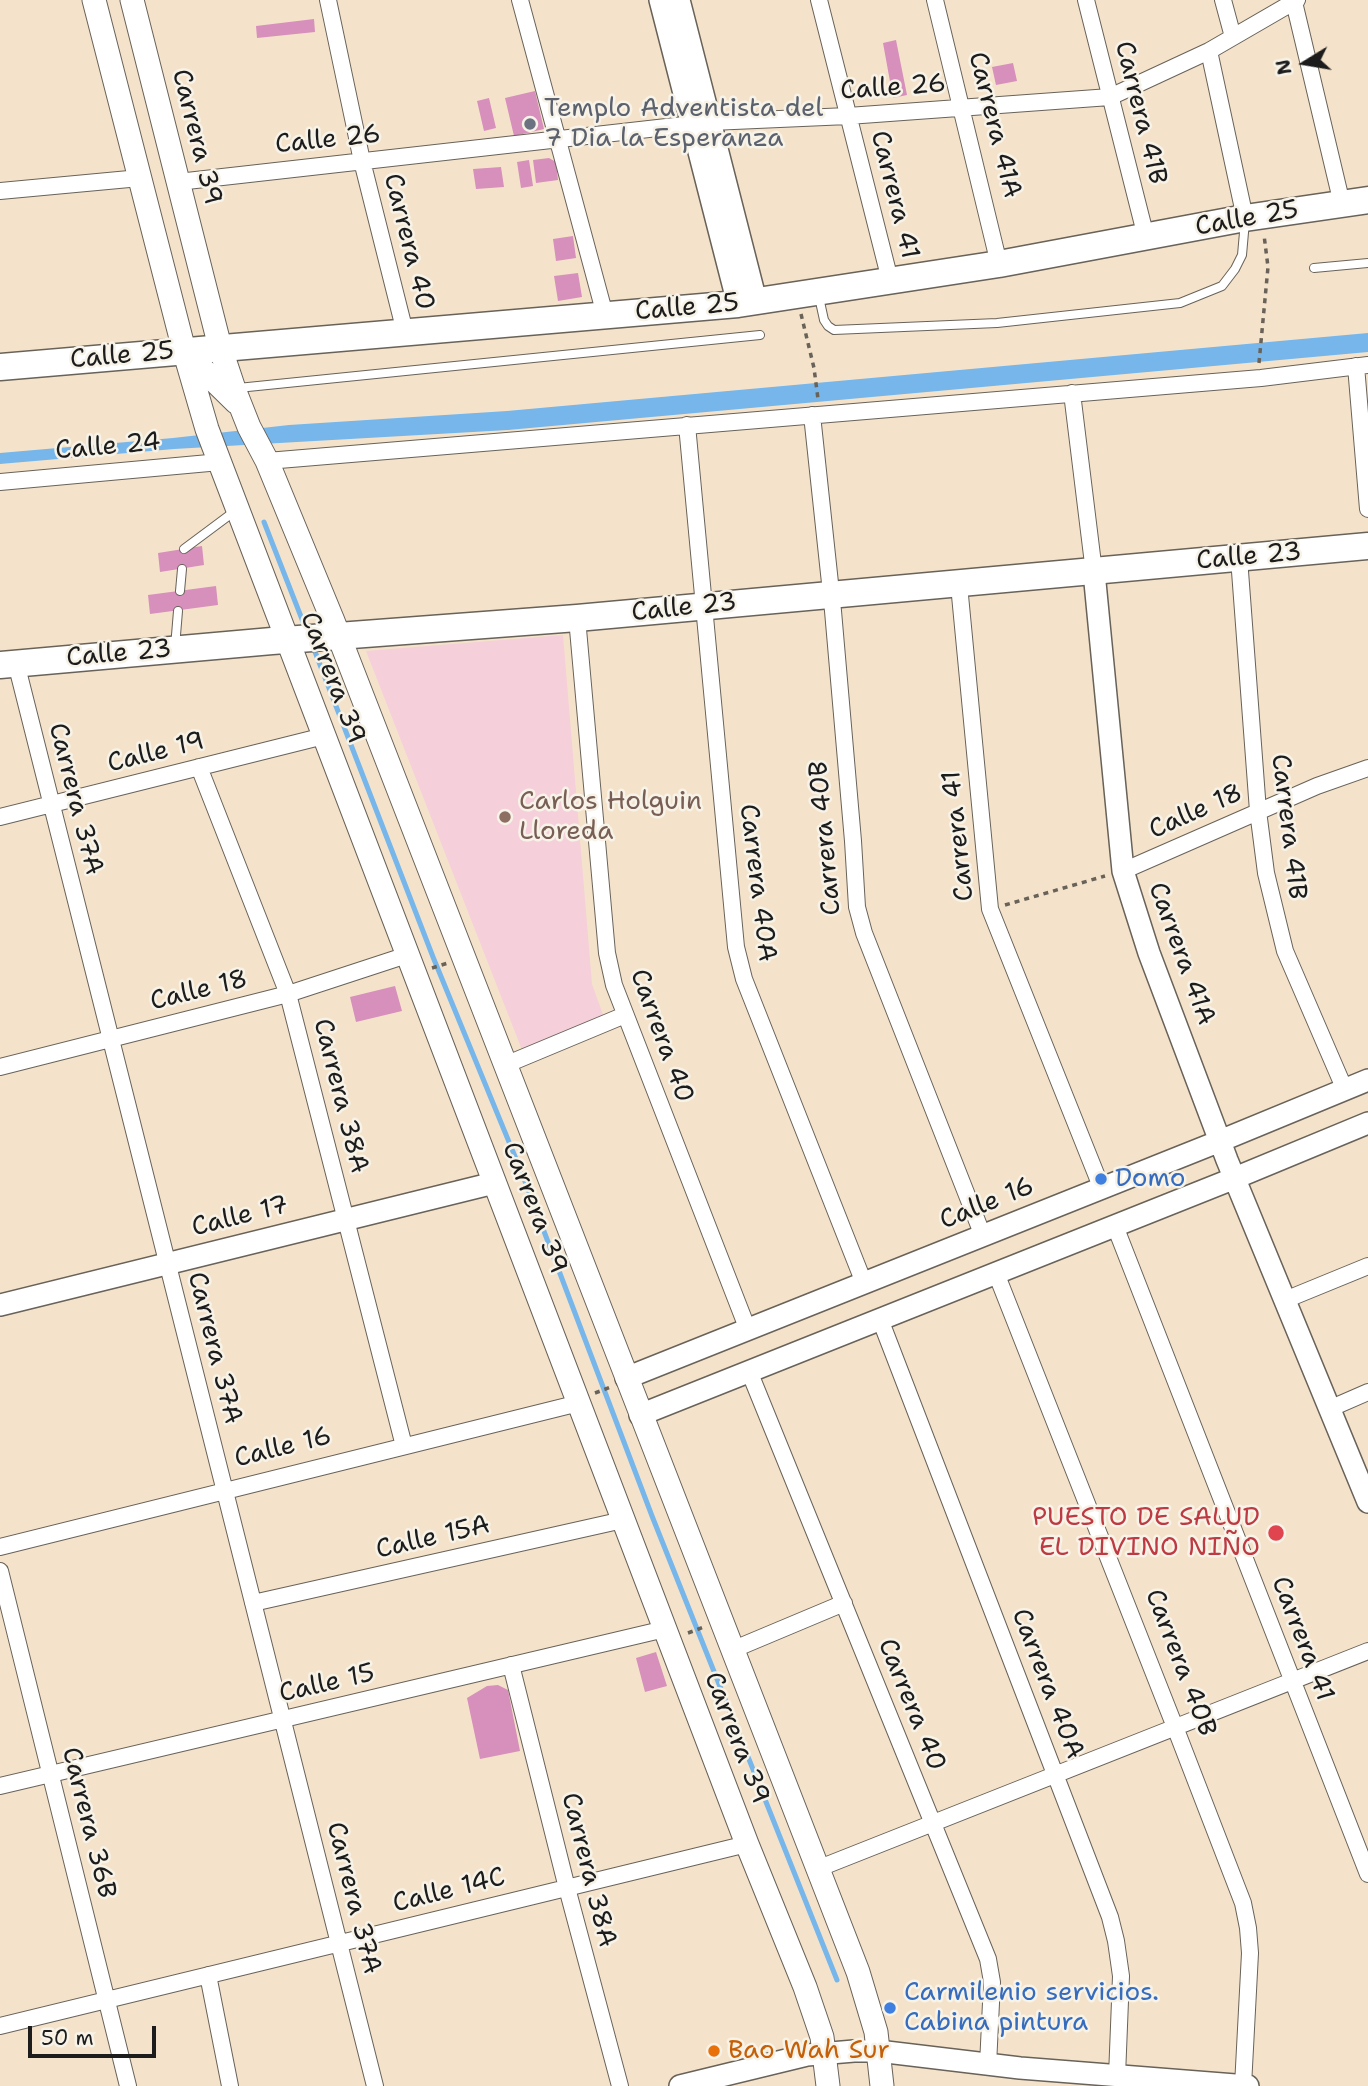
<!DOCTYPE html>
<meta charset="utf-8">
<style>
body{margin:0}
#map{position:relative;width:1368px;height:2086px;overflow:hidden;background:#f4e3ca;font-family:"Shantell Sans",sans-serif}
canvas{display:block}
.north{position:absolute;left:1270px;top:28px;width:70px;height:70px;-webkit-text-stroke:5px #f7f3e8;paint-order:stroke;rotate:259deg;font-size:19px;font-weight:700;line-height:28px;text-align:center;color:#1c1c1c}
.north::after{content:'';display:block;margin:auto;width:24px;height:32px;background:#1c1c1c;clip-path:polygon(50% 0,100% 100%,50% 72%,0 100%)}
.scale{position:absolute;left:28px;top:2026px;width:128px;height:32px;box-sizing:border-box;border:4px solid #1c1c1c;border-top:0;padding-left:9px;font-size:21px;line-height:24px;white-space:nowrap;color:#1c1c1c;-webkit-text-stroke:5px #f7f3e8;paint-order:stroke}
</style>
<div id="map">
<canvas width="1368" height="2086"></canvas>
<div class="north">N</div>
<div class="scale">50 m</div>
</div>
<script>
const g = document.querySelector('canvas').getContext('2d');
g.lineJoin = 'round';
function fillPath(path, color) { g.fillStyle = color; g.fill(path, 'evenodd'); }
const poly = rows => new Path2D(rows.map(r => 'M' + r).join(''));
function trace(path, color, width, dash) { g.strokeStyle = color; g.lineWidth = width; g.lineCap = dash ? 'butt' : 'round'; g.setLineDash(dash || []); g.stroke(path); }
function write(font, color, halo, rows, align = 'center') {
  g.font = font + ' "Shantell Sans",sans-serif'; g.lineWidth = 5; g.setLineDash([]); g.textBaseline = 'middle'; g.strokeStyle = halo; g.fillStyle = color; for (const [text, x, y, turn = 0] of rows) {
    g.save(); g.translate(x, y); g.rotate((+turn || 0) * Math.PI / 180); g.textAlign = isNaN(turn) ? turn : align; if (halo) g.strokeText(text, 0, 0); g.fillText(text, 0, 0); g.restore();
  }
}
const built = poly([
 [563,635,592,984,605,1020,522,1050,366,651]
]);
const water = poly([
 [1368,333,1368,352,508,430,174,449,0,464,0,453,173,438,289,425,507,411]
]);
const stream = poly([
 [264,522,307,632],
 [312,644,433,957,523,1176,652,1516,837,1980]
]);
const building = poly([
 [314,19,315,32,257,38,256,26],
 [896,40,907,95,893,98,883,43],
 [1013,63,1017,81,996,85,992,67],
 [535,91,544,129,514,136,505,98],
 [489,98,496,128,484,131,477,101],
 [549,158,556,162,558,180,536,183,533,160],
 [529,160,533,186,521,188,517,162],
 [501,167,504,187,476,189,473,169],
 [573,236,576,258,556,261,553,239],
 [578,273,582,297,558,301,554,276],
 [202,546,204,565,160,572,158,553],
 [216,586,218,605,150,614,148,595],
 [395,986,402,1011,356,1022,350,997],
 [656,1652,667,1686,645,1692,636,1658],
 [498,1685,508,1690,520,1751,480,1759,467,1698,487,1686]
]);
const path = poly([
 [801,314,814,368,818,399],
 [1259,363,1268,267,1264,235],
 [1005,905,1105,876],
 [432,968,448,963],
 [595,1393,611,1387],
 [688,1633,704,1627]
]);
const service = poly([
 [1314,268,1368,263],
 [819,297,824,320,828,326,834,330,997,323,1180,303,1222,286,1235,269,1242,255,1245,221],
 [238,388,760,335],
 [184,549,235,511],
 [180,591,182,569],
 [175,647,178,611]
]);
const minor = poly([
 [328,0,362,161,405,332],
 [520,0,605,315],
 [819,0,890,280],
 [935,0,999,264],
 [1086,0,1146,237],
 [1223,0,1233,37],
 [1294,2,1342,204],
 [1209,51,1245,218],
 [178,182,711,122,848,116,1110,97,1209,51,1297,0],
 [0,191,140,178],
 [1356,366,1368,509],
 [1072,393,1094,572],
 [812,415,833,611,853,841,857,907,864,933,983,1236],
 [687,425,736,947,744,979,864,1283],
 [267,461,1261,378,1368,365],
 [0,482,220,462],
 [1239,558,1258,811,1266,873,1285,951,1345,1090],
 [959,585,990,909,1102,1189],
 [577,618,607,953,614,985,748,1330],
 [16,663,375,2086],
 [199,767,288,994,404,1446],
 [0,817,324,736],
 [1123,871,1317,786,1368,768],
 [505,1065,625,1015],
 [0,1067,288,994,407,955],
 [1115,1226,1368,1874],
 [996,1273,1175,1727,1243,1903,1248,1928,1250,1953,1243,2086],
 [1285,1300,1368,1266],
 [880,1319,1110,1917,1116,1941,1121,1976,1117,2076],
 [749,1371,988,1959,992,1982,988,2065],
 [1329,1409,1368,1392],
 [0,1547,579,1403],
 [0,1571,128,2086],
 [253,1603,623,1520],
 [732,1650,844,1603],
 [511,1665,567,1888,620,2086],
 [0,1786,665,1629],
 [817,1869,1368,1651],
 [208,1975,230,2086],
 [0,2026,747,1844]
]);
const tertiary = poly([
 [660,0,738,304],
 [679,0,756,301],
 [1094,572,1123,871,1149,953,1227,1160,1368,1502],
 [0,1305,494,1183],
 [626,1378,1220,1141,1368,1080],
 [640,1415,1235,1178,1368,1123],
 [680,2086,807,2055,854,2051,878,2051,1020,2068,1248,2086]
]);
const secondary = poly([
 [94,0,184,350,207,429,747,1844,805,1987,822,2037,828,2086],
 [132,0,220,347,234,389,249,427,267,461,333,621,858,1972,876,2032,882,2086],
 [186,353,236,402]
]);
const primary = poly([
 [0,367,738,304,999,264,1245,218,1368,200],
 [0,665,272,641,577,618,1368,546]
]);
const markers = [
 [530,124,7,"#6b7280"],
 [505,817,7,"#8d6e63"],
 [1101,1179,7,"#3f7fe0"],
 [1276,1533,9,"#e0444e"],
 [890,2008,7,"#3f7fe0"],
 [714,2051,7,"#e8710a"]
];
const streetNames = [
 ["Calle 26",893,88,-4],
 ["Carrera 41B",1140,113,76],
 ["Carrera 41A",994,125,76],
 ["Carrera 39",196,137,76],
 ["Calle 26",328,140,-6],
 ["Carrera 41",894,195,76],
 ["Calle 25",1247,219,-10],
 ["Carrera 40",408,242,76],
 ["Calle 25",687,308,-5],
 ["Calle 25",122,356,-5],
 ["Calle 24",108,447,-5],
 ["Calle 23",1249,557,-5],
 ["Calle 23",684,608,-6],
 ["Calle 23",119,654,-5],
 ["Carrera 39",332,678,69],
 ["Calle 19",156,753,-14],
 ["Carrera 37A",75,799,76],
 ["Calle 18",1196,812,-24],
 ["Carrera 41B",1288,827,83],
 ["Carrera 41",959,836,-96],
 ["Carrera 40B",826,838,-95],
 ["Carrera 40A",757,883,83],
 ["Carrera 41A",1181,954,70],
 ["Calle 18",199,991,-14],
 ["Carrera 40",661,1036,70],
 ["Carrera 38A",340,1096,76],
 ["Calle 16",987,1204,-22],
 ["Carrera 39",534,1208,69],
 ["Calle 17",240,1217,-14],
 ["Carrera 37A",214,1348,76],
 ["Calle 16",283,1448,-14],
 ["Calle 15A",433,1538,-13],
 ["Carrera 41",1302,1639,69],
 ["Carrera 40B",1180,1663,69],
 ["Calle 15",327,1684,-13],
 ["Carrera 40A",1047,1684,69],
 ["Carrera 40",911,1705,68],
 ["Carrera 39",736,1738,69],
 ["Carrera 36B",88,1823,76],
 ["Carrera 38A",588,1870,76],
 ["Calle 14C",449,1891,-14],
 ["Carrera 37A",353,1898,76]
];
const worshipNames = [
 ["Templo Adventista del",544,109],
 ["7 Dia la Esperanza",544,139]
];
const educationNames = [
 ["Carlos Holguin",519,802],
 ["Lloreda",519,832]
];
const shopNames = [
 ["Domo",1115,1179],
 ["Carmilenio servicios.",904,1993],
 ["Cabina pintura",904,2023]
];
const healthNames = [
 ["PUESTO DE SALUD",1260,1518],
 ["EL DIVINO NIÑO",1260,1548]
];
const foodNames = [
 ["Bao Wah Sur",728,2051]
];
fillPath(built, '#f5cfda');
fillPath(water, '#76b6ea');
trace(stream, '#76b6ea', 5);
fillPath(building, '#d78fbc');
trace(service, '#686259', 10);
trace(minor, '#686259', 18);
trace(tertiary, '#686259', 24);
trace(secondary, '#686259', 25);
trace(primary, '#686259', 29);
trace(path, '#686259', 3.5, [5, 5]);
trace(service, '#fff', 8);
trace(minor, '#fff', 16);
trace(tertiary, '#fff', 21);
trace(secondary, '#fff', 23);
trace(primary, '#fff', 26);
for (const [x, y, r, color] of markers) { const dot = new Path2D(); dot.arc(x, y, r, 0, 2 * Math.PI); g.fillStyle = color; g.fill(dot); trace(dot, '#f7f3e8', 2.5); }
write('26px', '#1c1c1c', '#f7f3e8', streetNames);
write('26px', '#5b616d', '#f7f3e8', worshipNames, 'left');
write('26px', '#785e54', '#f7f3e8', educationNames, 'left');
write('26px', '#366cbe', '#f7f3e8', shopNames, 'left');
write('26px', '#be3a42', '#f7f3e8', healthNames, 'right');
write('26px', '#c56008', '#f7f3e8', foodNames, 'left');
</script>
